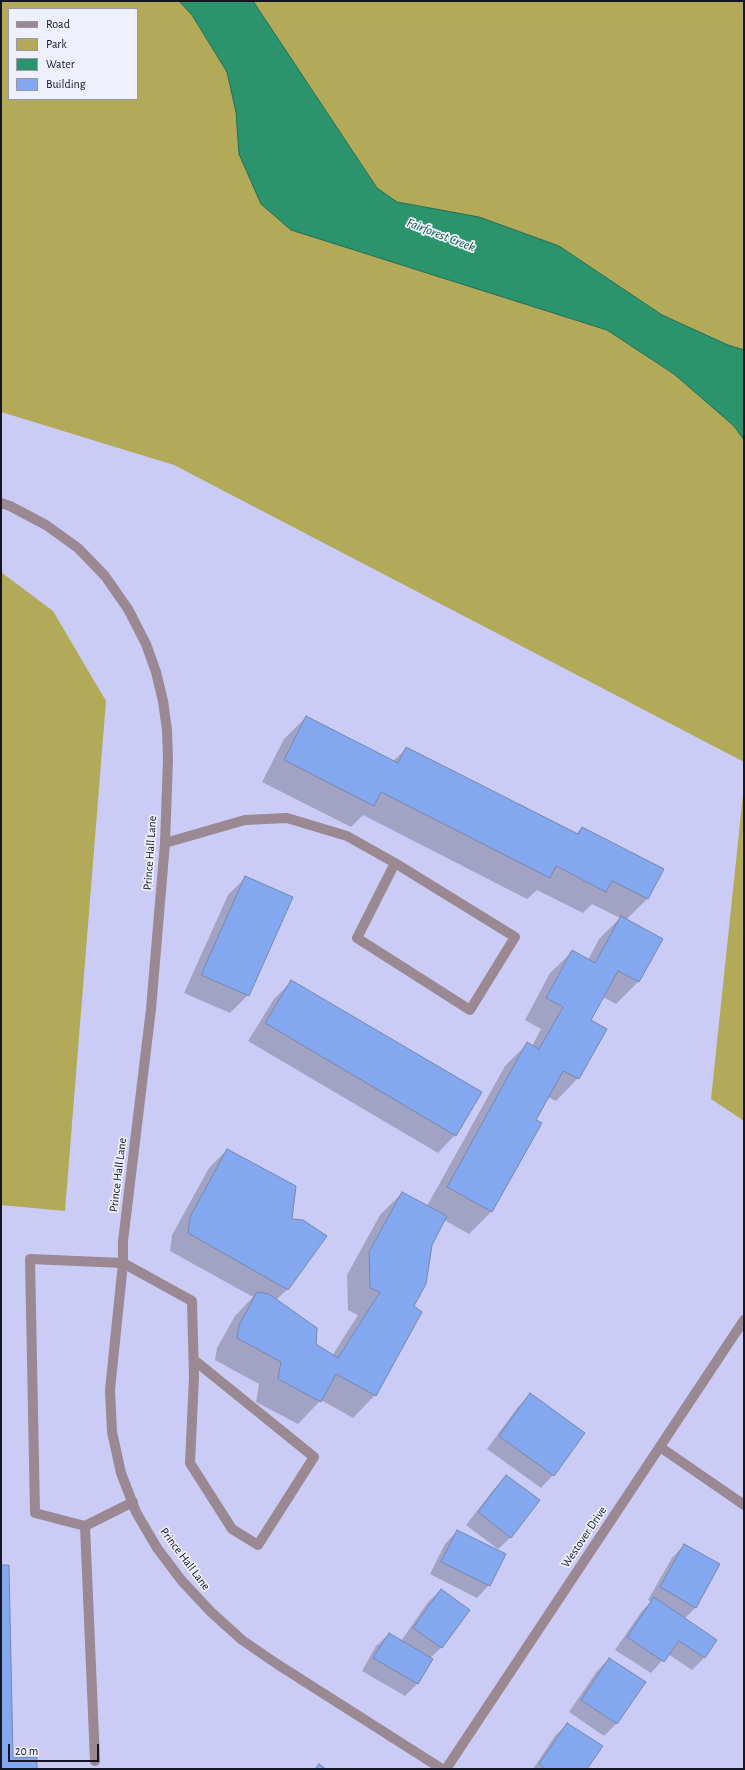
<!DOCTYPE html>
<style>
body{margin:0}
#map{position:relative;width:745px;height:1770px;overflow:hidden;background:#cbccf6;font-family:"Alegreya Sans",sans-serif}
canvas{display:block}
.frame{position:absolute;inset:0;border:2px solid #151524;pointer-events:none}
.legend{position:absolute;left:8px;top:8px;width:130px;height:92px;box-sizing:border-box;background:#eff0fd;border:1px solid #9898a6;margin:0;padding:5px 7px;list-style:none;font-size:12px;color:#151524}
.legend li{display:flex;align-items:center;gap:8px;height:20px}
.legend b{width:20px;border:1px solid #9898a6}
.scale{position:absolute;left:8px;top:1744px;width:91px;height:18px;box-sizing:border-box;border:2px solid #151524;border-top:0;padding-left:5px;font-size:12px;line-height:14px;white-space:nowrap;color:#151524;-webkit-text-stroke:3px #eff0fd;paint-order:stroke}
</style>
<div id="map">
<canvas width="745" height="1770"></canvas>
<div class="frame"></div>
<ul class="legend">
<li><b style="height:5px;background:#9a8892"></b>Road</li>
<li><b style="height:11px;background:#b2aa59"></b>Park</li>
<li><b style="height:11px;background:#2c946d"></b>Water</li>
<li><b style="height:11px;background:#84a8ef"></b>Building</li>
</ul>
<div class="scale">20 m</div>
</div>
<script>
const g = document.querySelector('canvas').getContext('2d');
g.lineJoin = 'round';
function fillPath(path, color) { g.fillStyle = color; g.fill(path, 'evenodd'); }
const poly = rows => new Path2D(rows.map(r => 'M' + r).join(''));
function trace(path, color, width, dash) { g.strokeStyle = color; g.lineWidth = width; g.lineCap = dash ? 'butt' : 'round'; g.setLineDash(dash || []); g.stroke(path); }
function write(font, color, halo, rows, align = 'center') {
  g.font = font + ' "Alegreya Sans",sans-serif'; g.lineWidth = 3.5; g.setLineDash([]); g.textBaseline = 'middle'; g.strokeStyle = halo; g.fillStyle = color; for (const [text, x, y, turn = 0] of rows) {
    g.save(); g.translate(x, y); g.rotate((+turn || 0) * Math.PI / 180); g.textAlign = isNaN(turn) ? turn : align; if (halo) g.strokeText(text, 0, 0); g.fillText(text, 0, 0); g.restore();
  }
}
const green = poly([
 [1,1,744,1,744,762,174,465,1,412],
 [9,9,137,9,137,99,9,99],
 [1,572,53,611,106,701,65,1211,1,1205],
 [744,785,744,1121,711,1099]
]);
const water = poly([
 [179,1,253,1,377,188,397,202,479,217,559,246,662,315,728,345,744,350,744,440,734,426,674,374,607,330,291,230,261,204,239,154,236,112,227,72,192,15,179,1]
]);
const shadow = poly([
 [306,717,393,761,407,748,576,834,582,828,662,869,647,899,626,920,662,939,638,982,616,1004,603,997,590,1021,605,1029,578,1078,556,1101,548,1097,535,1120,491,1212,469,1234,444,1220,431,1245,412,1307,375,1395,353,1418,321,1400,298,1424,256,1402,259,1384,215,1360,217,1348,235,1316,253,1297,170,1251,172,1235,209,1168,227,1150,291,1219,288,1289,276,1300,315,1344,332,1356,358,1315,348,1310,347,1275,380,1215,402,1193,427,1206,505,1066,527,1044,532,1046,541,1029,525,1020,550,973,573,951,588,960,599,939,620,918,592,904,583,913,537,890,527,899,363,815,351,827,262,782,284,739],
 [246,877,292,897,248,995,230,1013,184,993,228,895],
 [292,981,455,1135,438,1153,248,1041,274,999],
 [530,1394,553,1475,541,1488,487,1449,518,1407],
 [506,1477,511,1537,498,1549,466,1525,494,1489],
 [457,1531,489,1585,477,1598,430,1574,445,1544],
 [684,1545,696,1607,684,1619,716,1640,704,1658,692,1670,668,1654,651,1673,615,1650,642,1611,651,1602,648,1600,672,1558],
 [441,1590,468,1610,441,1648,430,1658,431,1659,417,1684,405,1696,362,1671,376,1646,389,1634,401,1641,428,1602],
 [609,1659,617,1723,604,1736,569,1712,597,1671],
 [567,1724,586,1769,533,1769,555,1736]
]);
const building = poly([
 [306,716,398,763,406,747,578,834,582,827,664,869,648,899,612,881,606,892,556,866,550,878,381,792,374,806,284,760,306,716],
 [245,876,293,897,249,996,201,975,245,876],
 [621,916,663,939,639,982,618,971,591,1020,607,1029,579,1079,563,1071,536,1120,542,1123,492,1212,447,1187,527,1042,539,1049,563,1007,546,998,572,950,595,963,621,916],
 [291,980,482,1092,456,1136,265,1023,291,980],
 [227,1149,296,1186,292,1219,303,1220,327,1236,288,1290,188,1233,190,1217,227,1149],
 [402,1192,447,1216,432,1245,426,1284,414,1306,422,1312,376,1396,336,1374,321,1402,278,1379,281,1362,237,1338,239,1325,257,1292,269,1294,317,1328,316,1344,338,1358,380,1292,370,1288,369,1252,402,1192],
 [530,1393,585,1433,554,1476,499,1436,530,1393],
 [506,1475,540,1500,511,1538,478,1512,506,1475],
 [457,1530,506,1554,490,1586,441,1562,457,1530],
 [684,1544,720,1564,696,1608,660,1587,684,1544],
 [1,1565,9,1565,13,1758,37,1757,37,1769,1,1769,1,1565],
 [441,1589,470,1610,442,1648,413,1628,441,1589],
 [654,1597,717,1640,705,1658,679,1641,664,1662,627,1637,654,1597],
 [389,1633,433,1659,418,1684,373,1658,389,1633],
 [609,1658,646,1682,617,1724,581,1700,609,1658],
 [567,1723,603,1746,587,1769,546,1769,539,1764,567,1723],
 [319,1764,326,1769,315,1769,319,1764]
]);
const service = poly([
 [165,843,245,820,287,818,347,836,395,863,515,937,470,1010,357,938,395,863],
 [660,1447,744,1505],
 [85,1526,35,1513,30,1259,123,1263,192,1301,194,1377,190,1463,232,1529,258,1545,314,1457,194,1360],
 [95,1761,85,1526,133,1502]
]);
const minor = poly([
 [1,503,10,506,46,525,78,548,105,576,128,609,146,644,156,672,163,701,167,730,168,760,165,843,151,1009,123,1241,123,1263,110,1390,112,1432,121,1473,136,1512,157,1548,182,1581,211,1612,242,1640,277,1664,442,1769],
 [446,1769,744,1320]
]);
const streetNames = [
 ["Prince Hall Lane",150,853,-86],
 ["Prince Hall Lane",118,1175,-83],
 ["Westover Drive",584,1537,-56],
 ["Prince Hall Lane",185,1559,53]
];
const waterNames = [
 ["Fairforest Creek",441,235,21]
];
fillPath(green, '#b2aa59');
fillPath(water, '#2c946d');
trace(water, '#256e57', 1);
fillPath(shadow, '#0003');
fillPath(building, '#84a8ef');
trace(building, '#7587ab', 1);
trace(service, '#9a8892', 10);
trace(minor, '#9a8892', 10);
write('12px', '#151524', '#eff0fd', streetNames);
write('italic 13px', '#09593e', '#eff0fd', waterNames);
</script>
